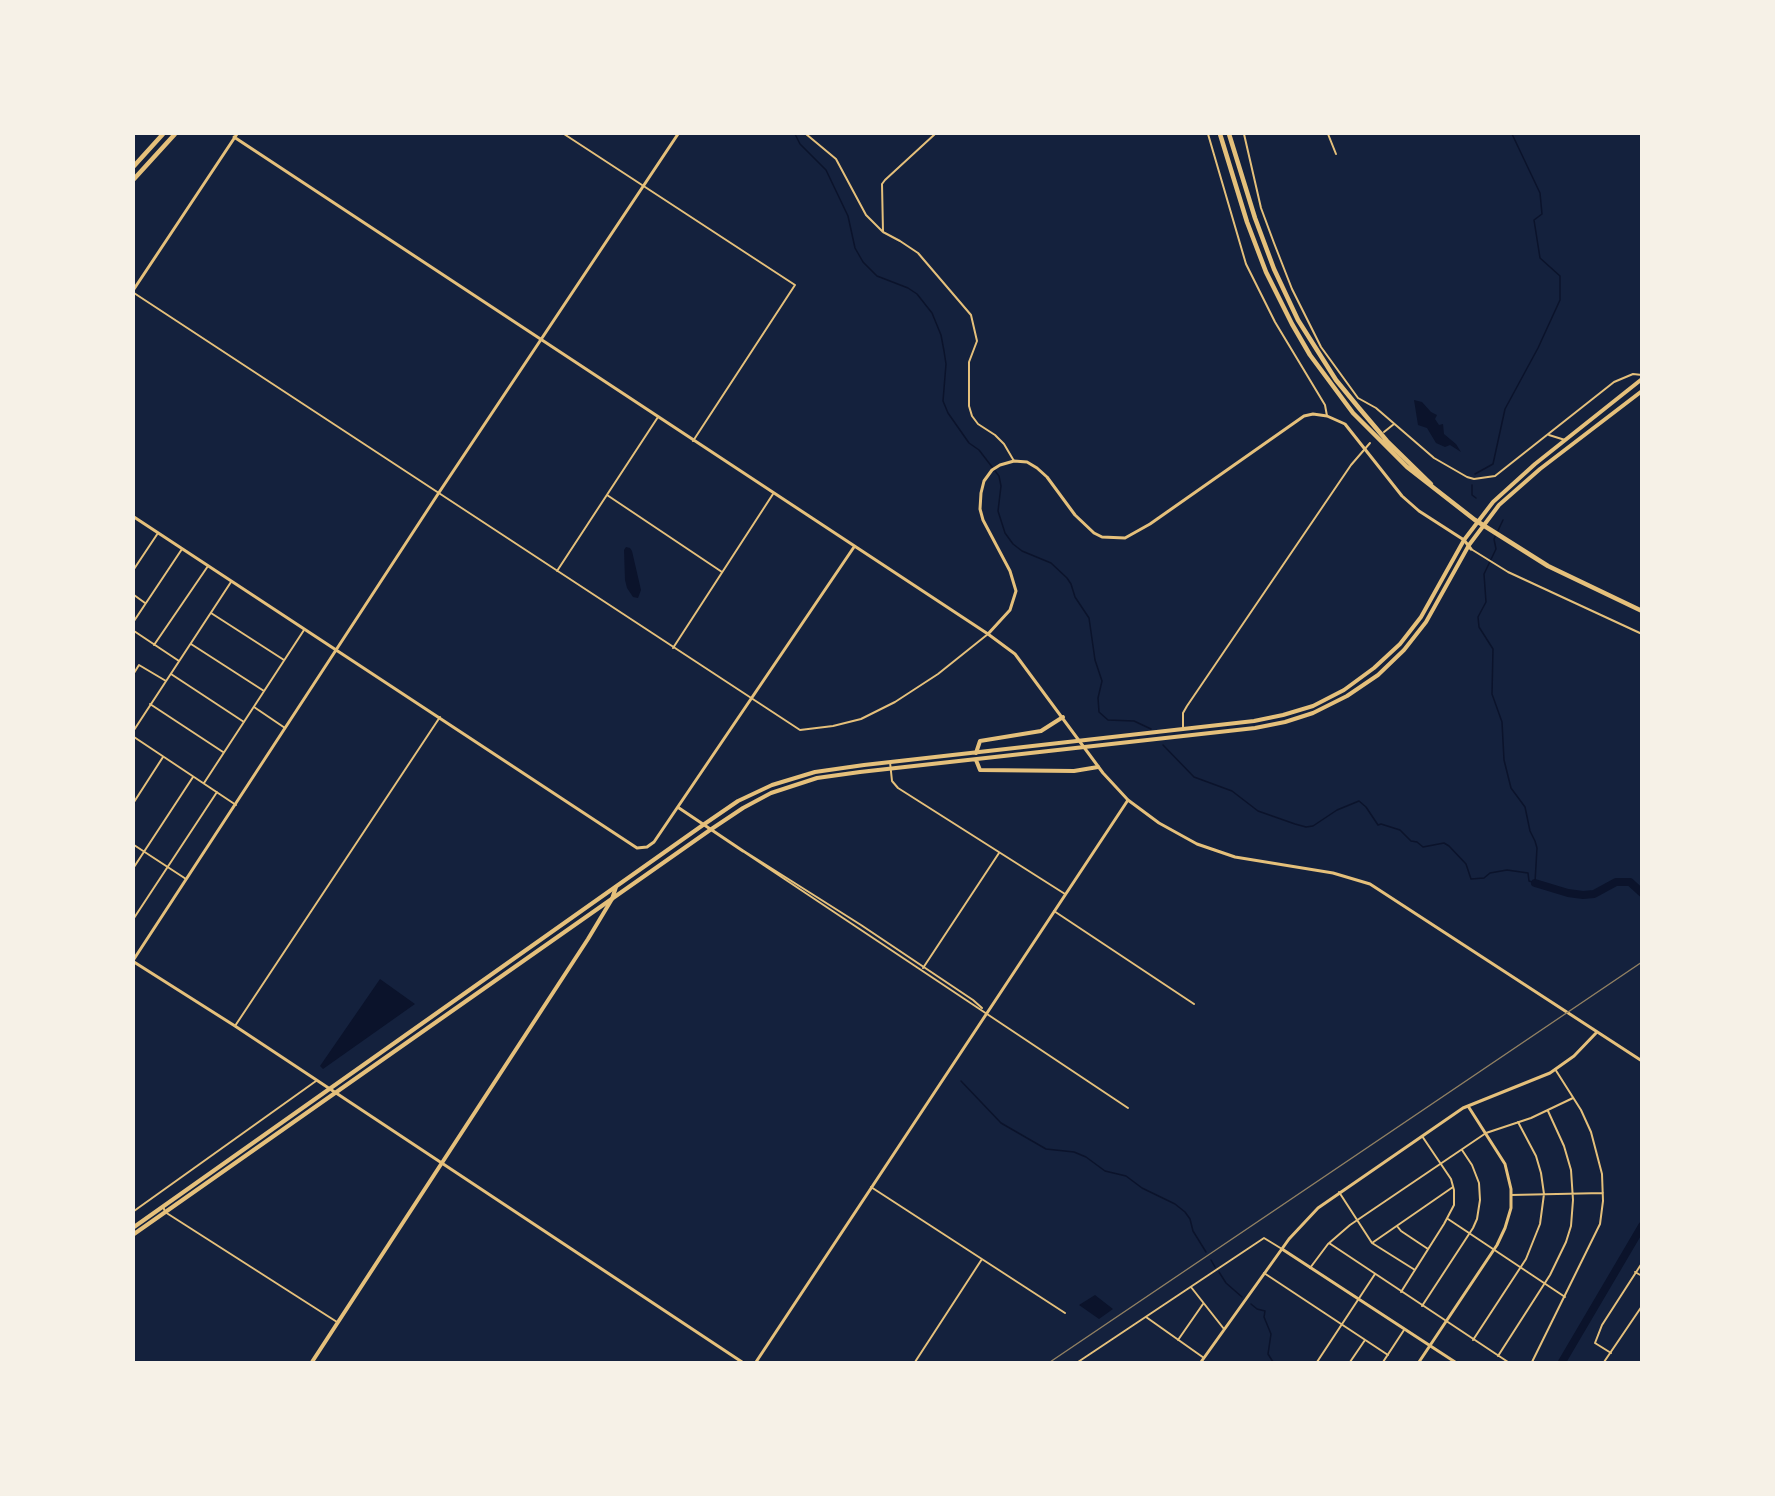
<!DOCTYPE html>
<style>
body{margin:0}
#map{position:relative;width:1775px;height:1496px;overflow:hidden;background:#14213d;font-family:Signika,sans-serif}
canvas{display:block}
.frame{position:absolute;inset:0;border:135px solid #f6f1e7;pointer-events:none}
</style>
<div id="map">
<canvas width="1775" height="1496"></canvas>
<div class="frame"></div>
</div>
<script>
const g = document.querySelector('canvas').getContext('2d');
g.lineJoin = 'round';
function fillPath(path, color) { g.fillStyle = color; g.fill(path, 'evenodd'); }
const poly = rows => new Path2D(rows.map(r => 'M' + r).join(''));
function trace(path, color, width, dash) { g.strokeStyle = color; g.lineWidth = width; g.lineCap = dash ? 'butt' : 'round'; g.setLineDash(dash || []); g.stroke(path); }
const water = poly([
 [1414,400,1422,402,1431,412,1437,415,1435,419,1439,425,1443,424,1444,434,1456,444,1461,452,1450,445,1445,447,1436,443,1427,428,1418,425],
 [626,547,630,548,632,551,641,590,638,598,633,597,627,588,625,580,624,550],
 [380,979,415,1004,323,1069,320,1066],
 [1095,1295,1113,1309,1099,1319,1079,1305]
]);
const stream = poly([
 [795,134,800,144,826,170,848,216,855,248,863,262,877,276,908,288,917,294,932,313,941,335,944,351,946,364,943,401,948,413,969,443,979,450,999,476,1001,486,998,511,1005,533,1013,544,1022,551,1051,563,1067,578,1071,584,1075,597,1089,618,1095,660,1102,681,1098,698,1099,712,1108,720,1134,721,1151,729],
 [1475,474,1493,464,1505,409,1538,348,1560,300,1560,276,1540,258,1534,220,1542,214,1540,193,1512,134],
 [1472,485,1472,495,1476,498],
 [1503,520,1494,539,1496,549,1484,574,1486,602,1478,617,1479,627,1493,649,1492,694,1502,722,1504,760,1511,788,1525,807,1530,831,1535,841,1537,848,1535,882],
 [1163,745,1194,777,1232,791,1258,811,1295,824,1306,827,1313,826,1337,810,1359,801,1366,807,1378,825,1381,824,1400,830,1411,841,1417,842,1423,847,1444,843,1449,846,1466,864,1471,879,1484,878,1490,873,1507,870,1528,873,1529,881,1535,883],
 [961,1081,1001,1123,1046,1149,1074,1152,1086,1157,1105,1171,1126,1176,1142,1188,1175,1204,1185,1212,1190,1219,1193,1231,1206,1252],
 [1211,1260,1215,1267],
 [1219,1272,1226,1283,1242,1297],
 [1251,1304,1257,1309,1265,1311,1264,1317,1271,1334,1268,1354,1273,1362]
]);
const river = poly([
 [1535,883,1568,893,1583,895,1594,894,1616,882,1630,882,1642,893],
 [1562,1362,1642,1226]
]);
const minor = poly([
 [564,134,795,285,693,441],
 [806,134,836,159,866,215,883,232,900,241,918,253,971,315,977,341,969,362,969,406,972,416,978,424,995,435,1004,444,1014,461],
 [1208,134,1246,264,1275,322,1325,405,1327,416],
 [1244,134,1261,208,1274,243,1292,289,1321,347,1358,398,1376,408,1434,458,1467,477,1474,479,1495,476,1614,382,1633,374,1642,375],
 [1328,134,1336,154],
 [883,232,882,184,885,180,935,134],
 [134,293,800,730,833,726,861,719,895,702,938,674,988,634],
 [1384,432,1394,424],
 [1549,435,1565,440],
 [607,495,722,572],
 [1471,549,1508,572,1642,634],
 [134,569,158,533],
 [557,571,658,417],
 [134,595,145,603],
 [211,613,284,660],
 [134,621,182,549],
 [134,631,179,661],
 [191,644,264,691],
 [154,645,208,566],
 [673,648,773,494],
 [134,673,139,665,166,681],
 [171,674,244,722],
 [150,704,223,752],
 [254,707,285,728],
 [134,730,231,582],
 [1183,730,1183,713,1187,706,1351,465,1370,443],
 [134,737,236,805],
 [890,762,892,781,898,788,1065,894],
 [204,783,304,630],
 [134,802,163,757],
 [134,845,186,879],
 [744,851,861,925,973,1000,982,1008],
 [744,852,1128,1108],
 [134,867,193,777],
 [1054,911,1194,1004],
 [134,918,217,792],
 [923,968,999,853],
 [235,1026,440,717],
 [871,1187,1065,1313],
 [1339,1192,1372,1243,1415,1270],
 [1511,1195,1603,1193],
 [163,1206,165,1212,337,1322],
 [134,1211,316,1081],
 [1448,1219,1565,1297],
 [1397,1226,1401,1231,1428,1249],
 [1329,1243,1508,1362],
 [1372,1243,1453,1187],
 [1310,1268,1328,1244,1350,1225,1486,1133,1531,1118,1573,1098],
 [1635,1272,1642,1276],
 [1264,1273,1388,1355],
 [1191,1287,1224,1329],
 [1401,1292,1444,1224,1454,1205,1454,1190,1451,1179,1422,1136],
 [1422,1306,1473,1228,1477,1219,1480,1200,1479,1183,1472,1165,1462,1150],
 [1146,1317,1204,1358],
 [1178,1340,1203,1304],
 [1473,1340,1526,1259,1540,1224,1544,1194,1541,1173,1536,1156,1518,1122],
 [1611,1353,1595,1343,1602,1325,1642,1263],
 [1498,1356,1550,1275,1566,1242,1571,1226,1573,1200,1571,1170,1564,1146,1548,1111],
 [915,1362,982,1259],
 [1078,1362,1264,1238,1282,1249],
 [1317,1362,1375,1274],
 [1350,1362,1365,1340],
 [1383,1362,1404,1330],
 [1532,1362,1600,1224,1603,1201,1602,1174,1591,1132,1581,1110,1555,1069],
 [1604,1362,1642,1306]
]);
const tertiary = poly([
 [234,137,988,634,1015,654,1103,773,1128,800,1159,823,1197,844,1235,857,1333,873,1370,884,1642,1061],
 [134,289,237,134],
 [134,517,637,848,647,847,654,842,854,547],
 [988,634,1010,610,1016,591,1010,571,983,520,980,509,981,493,984,481,992,470,1000,465,1014,461,1027,462,1037,468,1047,477,1075,515,1094,533,1102,537,1125,538,1150,524,1304,416,1313,414,1327,416,1345,424,1402,496,1419,511,1464,540,1471,549],
 [679,808,743,851],
 [134,959,438,494,678,134],
 [134,962,235,1026,742,1362],
 [1282,1249,1455,1362],
 [756,1362,1128,800],
 [1201,1362,1289,1239,1318,1208,1463,1108,1550,1073,1574,1056,1597,1032],
 [1419,1362,1497,1245,1505,1228,1511,1208,1511,1189,1505,1164,1468,1106]
]);
const secondary = poly([
 [312,1362,588,939,612,899,616,887]
]);
const trunk = poly([
 [976,753,980,741,1041,731,1063,717],
 [976,760,980,770,1074,771,1098,767],
 [134,1227,703,825,738,801,772,785,815,772,864,765,1254,721,1283,715,1313,706,1344,690,1374,668,1400,644,1421,617,1464,540,1493,502,1535,464,1642,379],
 [134,1234,710,830,743,808,771,793,817,778,860,772,1255,728,1285,722,1313,713,1347,696,1378,675,1404,650,1426,622,1469,545,1499,505,1540,469,1642,391]
]);
const motorway = poly([
 [1220,134,1247,222,1266,272,1292,324,1310,355,1353,413,1407,467,1475,520,1548,566,1642,611],
 [1229,134,1255,218,1274,269,1298,320,1336,380,1359,408,1387,441,1431,484],
 [134,166,163,134],
 [134,179,175,134]
]);
const rail = poly([
 [1050,1362,1642,962]
]);
fillPath(water, '#0b132b');
trace(stream, '#0b132b', 1.5);
trace(river, '#0b132b', 8);
trace(minor, '#e5c07b', 2);
trace(tertiary, '#e5c07b', 3);
trace(secondary, '#e5c07b', 4);
trace(trunk, '#e5c07b', 4);
trace(motorway, '#e5c07b', 4.5);
trace(rail, '#918062', 1.5);
</script>
